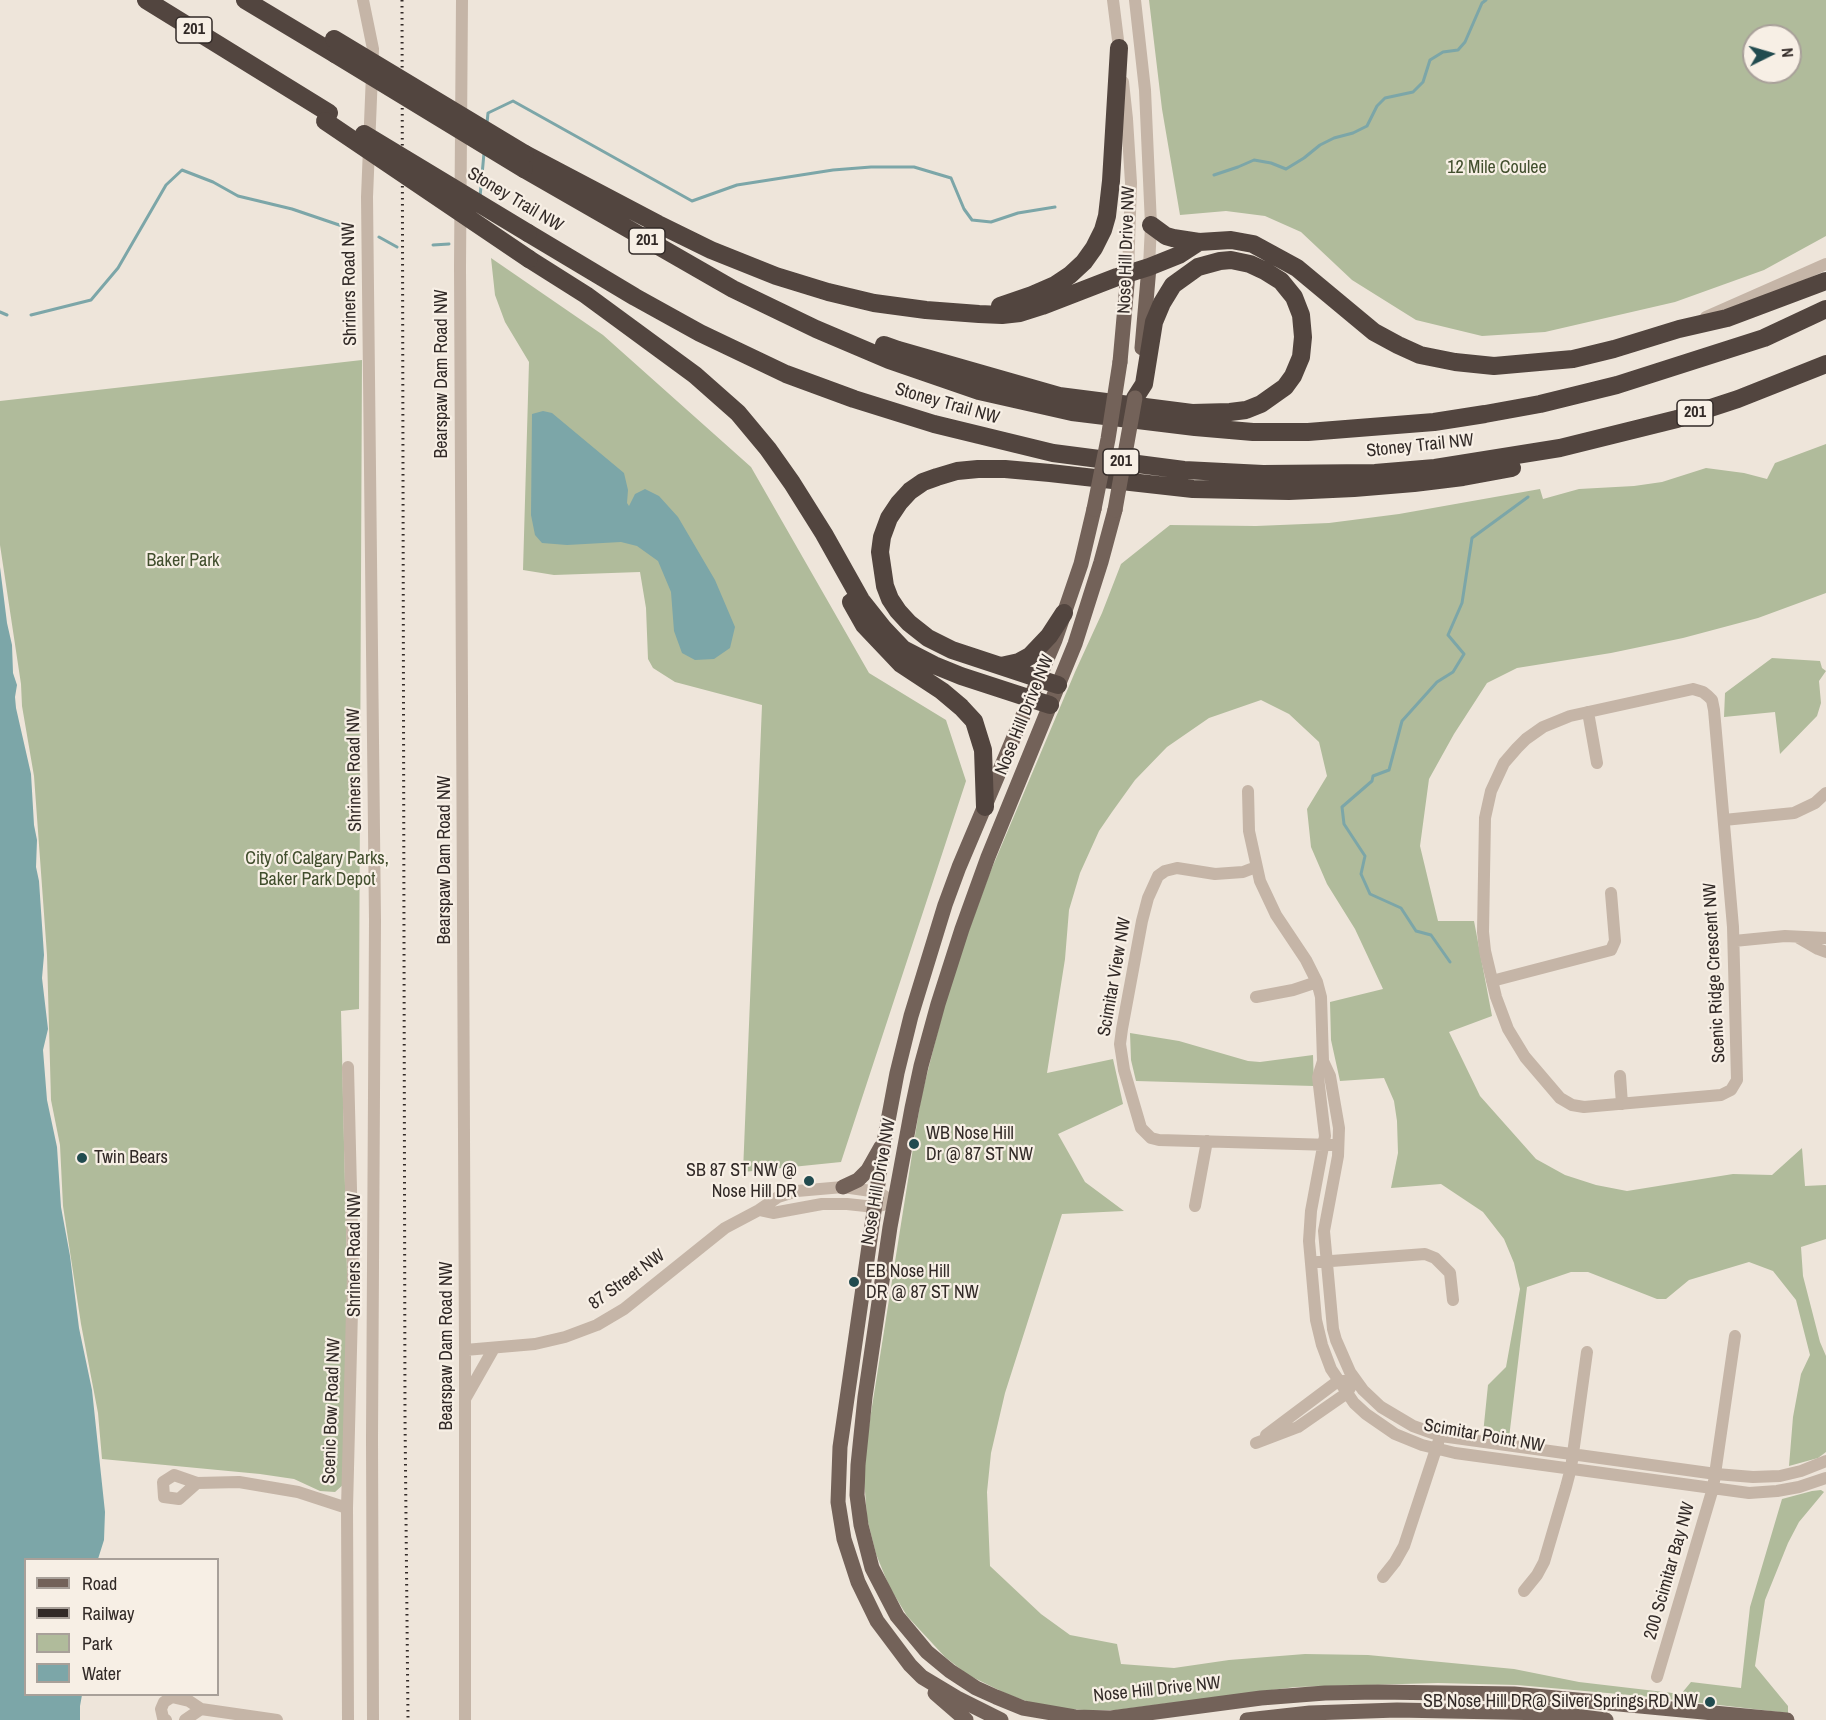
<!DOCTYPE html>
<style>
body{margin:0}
#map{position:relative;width:1826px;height:1720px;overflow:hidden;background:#eee5da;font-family:"Archivo Narrow",sans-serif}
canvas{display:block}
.legend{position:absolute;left:24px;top:1558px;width:195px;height:138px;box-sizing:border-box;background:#f7efe5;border:2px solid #a8a099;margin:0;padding:8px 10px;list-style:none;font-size:18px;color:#322a27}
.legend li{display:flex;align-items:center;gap:12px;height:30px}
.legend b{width:30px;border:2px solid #a8a099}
.north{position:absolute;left:1742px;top:24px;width:60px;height:60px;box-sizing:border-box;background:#f7efe5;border:2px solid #a8a099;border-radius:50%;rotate:85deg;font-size:16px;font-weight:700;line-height:24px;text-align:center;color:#322a27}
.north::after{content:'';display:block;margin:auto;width:21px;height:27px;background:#214b4f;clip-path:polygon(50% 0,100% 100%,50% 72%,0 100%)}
</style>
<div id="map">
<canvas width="1826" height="1720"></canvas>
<ul class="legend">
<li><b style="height:8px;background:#736259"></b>Road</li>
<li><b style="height:8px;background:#322a27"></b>Railway</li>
<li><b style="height:16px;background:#b0bb9b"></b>Park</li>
<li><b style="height:16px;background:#7ca6a8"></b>Water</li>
</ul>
<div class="north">N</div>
</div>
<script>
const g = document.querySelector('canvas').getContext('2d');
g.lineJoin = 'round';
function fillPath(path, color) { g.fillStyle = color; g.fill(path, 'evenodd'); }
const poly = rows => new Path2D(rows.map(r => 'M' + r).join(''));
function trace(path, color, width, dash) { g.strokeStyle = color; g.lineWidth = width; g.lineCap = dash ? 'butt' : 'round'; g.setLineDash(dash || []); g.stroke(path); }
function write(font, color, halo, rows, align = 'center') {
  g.font = font + ' "Archivo Narrow",sans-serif'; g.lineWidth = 4.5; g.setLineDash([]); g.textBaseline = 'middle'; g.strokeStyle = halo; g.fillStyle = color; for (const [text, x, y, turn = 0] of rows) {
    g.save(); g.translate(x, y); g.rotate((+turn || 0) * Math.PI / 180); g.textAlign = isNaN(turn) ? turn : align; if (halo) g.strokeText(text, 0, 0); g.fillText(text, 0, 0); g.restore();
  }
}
const green = poly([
 [1149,0,1826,0,1826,236,1764,270,1675,302,1545,332,1482,336,1416,320,1352,280,1301,232,1265,216,1226,211,1180,215,1162,109],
 [1754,36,1790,36,1790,72,1754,72],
 [491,258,603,335,751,467,869,673,946,720,966,781,841,1162,743,1172,762,705,675,682,653,668,648,659,646,608,640,572,554,575,523,570,529,362,505,322,495,295],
 [362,360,359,1009,341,1011,349,1360,345,1483,335,1492,320,1491,294,1479,260,1474,102,1459,98,1413,81,1324,63,1206,60,1145,51,1100,47,955,34,776,22,706,21,684,0,545,0,401],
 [1826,444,1826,593,1758,618,1683,638,1611,653,1517,668,1487,683,1454,734,1429,779,1420,846,1438,921,1474,921,1492,1016,1449,1032,1480,1096,1536,1159,1565,1175,1596,1185,1627,1191,1733,1174,1772,1175,1802,1148,1805,1186,1826,1185,1826,1239,1801,1247,1803,1276,1820,1342,1826,1356,1826,1452,1818,1458,1789,1466,1793,1417,1801,1374,1810,1355,1796,1300,1773,1271,1749,1262,1689,1280,1666,1299,1657,1299,1588,1272,1571,1272,1527,1287,1509,1438,1483,1434,1488,1385,1506,1367,1520,1289,1514,1263,1504,1239,1483,1212,1441,1184,1391,1188,1398,1153,1397,1121,1394,1101,1384,1078,1340,1081,1331,1040,1330,1002,1383,989,1355,929,1327,884,1311,847,1307,809,1327,776,1319,742,1289,714,1261,700,1209,718,1167,747,1135,780,1112,812,1099,831,1080,873,1069,910,1065,959,1047,1073,1113,1059,1123,1104,1058,1134,1085,1182,1124,1211,1062,1214,1005,1393,991,1453,987,1492,990,1566,1041,1614,1070,1635,1117,1644,1121,1664,1174,1668,1229,1660,1305,1654,1368,1655,1514,1669,1579,1682,1681,1694,1691,1682,1741,1688,1750,1607,1782,1499,1812,1491,1821,1490,1824,1492,1799,1522,1788,1543,1765,1600,1755,1666,1788,1706,1788,1713,1641,1696,1517,1685,1438,1683,1295,1687,1116,1710,1084,1710,1055,1708,1032,1703,1009,1695,968,1675,945,1657,907,1616,889,1586,876,1554,867,1518,864,1478,867,1438,921,1098,946,999,962,949,989,875,1075,672,1102,613,1121,564,1170,525,1256,526,1329,523,1399,514,1540,489,1543,499,1579,489,1634,486,1662,482,1706,468,1744,473,1767,479,1775,463],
 [1772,658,1820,661,1822,668,1826,671,1819,681,1821,703,1817,716,1780,754,1775,712,1724,717,1725,693],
 [1130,1033,1179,1041,1248,1061,1260,1062,1313,1055,1314,1086,1136,1081,1131,1060]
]);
const water = poly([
 [543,411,552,413,624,473,628,490,627,503,629,506,635,494,645,489,659,496,678,517,715,580,735,627,730,648,714,659,695,660,682,653,674,631,671,592,658,561,637,546,621,542,567,545,542,543,535,535,531,515,532,414],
 [0,567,7,623,12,645,13,673,17,685,15,697,16,708,31,774,34,825,37,840,36,867,39,881,44,955,42,978,48,1029,43,1050,47,1100,57,1147,61,1207,70,1256,79,1328,92,1390,105,1512,104,1540,98,1559,26,1560,26,1694,82,1695,80,1706,80,1720,0,1720]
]);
const stream = poly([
 [487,123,488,113,513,101,692,201,737,185,833,170,871,167,914,167,951,178,964,209,972,220,991,222,1018,213,1055,207],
 [1214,175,1238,167,1254,160,1271,163,1286,169,1304,158,1320,145,1334,138,1353,133,1367,126,1377,106,1385,98,1413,92,1423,82,1430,60,1443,52,1458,50,1465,42,1482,3,1486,0],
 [480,197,484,153],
 [379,237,397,247],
 [433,245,449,244],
 [0,312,7,315],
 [31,315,91,300,118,268,166,185,182,170,213,182,238,196,292,209,348,228],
 [1450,962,1431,935,1416,931,1401,908,1370,894,1361,874,1365,856,1344,824,1342,807,1372,781,1373,776,1389,770,1402,721,1437,682,1453,672,1464,654,1448,635,1462,603,1472,538,1528,497]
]);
const minor = poly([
 [363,0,373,49,367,197,375,921,372,1438,373,1720],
 [462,0,460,266,465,1350,465,1720],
 [1113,0,1120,56],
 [1135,0,1145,90,1151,225,1149,267],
 [1123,82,1127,119,1131,183,1128,273],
 [1706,317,1826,264],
 [1693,689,1703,692,1708,696,1712,700,1714,710,1733,927,1737,1080,1731,1090,1721,1095,1584,1107,1572,1105,1560,1098,1525,1057,1508,1029,1496,997,1485,951,1483,932,1485,818,1491,791,1504,763,1517,748,1526,739,1543,727,1570,716,1693,689],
 [1588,712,1597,763],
 [1248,791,1249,831,1260,881,1276,915,1306,960,1317,982,1321,997,1323,1061,1318,1077,1325,1136,1311,1211,1309,1241,1316,1320,1322,1345,1331,1369,1354,1403,1366,1414,1395,1434,1422,1445,1455,1453,1749,1493,1777,1491,1799,1487,1826,1478],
 [1724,820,1794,813,1815,803,1826,793],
 [1256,867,1243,872,1215,874,1177,868,1165,871,1158,876,1148,898,1142,921,1122,1029,1120,1044,1124,1070,1141,1128,1151,1138,1159,1140,1332,1145],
 [1799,938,1818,949,1826,952],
 [1734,941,1785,936,1826,938],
 [1492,981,1611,950,1615,941,1611,893],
 [1256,997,1293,990,1317,982],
 [1323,1061,1330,1076,1339,1128,1338,1156,1324,1231,1333,1329,1336,1340,1350,1372,1363,1390,1381,1407,1413,1426,1441,1436,1716,1474,1753,1477,1780,1476,1801,1471,1826,1461],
 [348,1067,353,1271,347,1508,348,1720],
 [1620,1076,1622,1104],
 [1195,1206,1207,1141],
 [759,1210,773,1213,822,1204,847,1204,875,1207,883,1205],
 [1318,1262,1425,1254,1435,1258,1450,1273,1453,1300],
 [465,1350,535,1344,565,1337,597,1325,624,1309,725,1228,759,1210,778,1197,797,1191,843,1187,878,1192,894,1202],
 [465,1399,494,1348],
 [1266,1435,1338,1381,1345,1381],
 [1256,1443,1298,1427,1347,1393,1350,1388],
 [197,1483,179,1499,164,1497,163,1482,174,1475,197,1483,239,1482,298,1492,347,1508],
 [1383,1577,1395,1562,1404,1546,1438,1443],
 [1524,1591,1537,1575,1544,1562,1566,1487,1571,1468,1587,1352],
 [1657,1677,1713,1488,1735,1336],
 [166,1720,163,1718,161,1709,164,1702,172,1697,189,1701,201,1709,277,1720],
 [185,1720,201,1709]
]);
const major = poly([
 [1142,348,1149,267],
 [1120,362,1128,273],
 [1115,510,1101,562,1075,644,988,857,962,929,938,1004,921,1066,912,1108,890,1227,865,1397,858,1465,857,1495,861,1525,872,1568,897,1616,927,1652,950,1671,976,1688,996,1697,1023,1708,1075,1717,1111,1718,1261,1698,1325,1693,1378,1692,1514,1694,1787,1720],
 [843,1187,858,1180,868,1170,881,1147],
 [935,1693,966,1720],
 [1001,1720,957,1698,922,1677,910,1665,877,1621,858,1582,844,1539,838,1502,840,1447,884,1142,897,1073,911,1016,945,905,959,867,1055,640,1081,564,1094,509],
 [1247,1720,1310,1713,1397,1710,1550,1713,1606,1720]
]);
const highway = poly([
 [146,0,329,113],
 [245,0,335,54],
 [525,154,658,224,711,250,776,276,828,292,874,303,926,310,979,314,1002,315,1020,313,1042,306,1117,277,1149,267,1179,255,1199,242],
 [524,169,733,289,816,329,889,360,979,391,1072,412,1195,427,1253,432,1308,432,1434,422,1485,414,1540,404,1617,385,1764,338,1826,309],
 [1151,225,1166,236,1173,238,1199,242,1231,240,1253,244,1297,268,1374,332,1398,345,1420,355,1455,362,1494,366,1573,359,1614,349,1679,329,1727,318,1826,281],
 [528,233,635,297,700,333,786,374,854,399,934,424,1053,453,1184,470,1263,474,1375,473,1435,468,1560,448,1677,419,1738,399,1826,364],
 [529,259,586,295,695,375,738,413,768,449,792,483,824,534,861,600,884,629,903,649,934,665,961,676,1050,705],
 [1000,306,1032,295,1055,285,1070,275,1084,262,1094,248,1103,230,1107,216,1111,181,1119,48],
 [884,345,898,350,1059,396,1192,413,1230,412,1246,410,1261,404,1285,387,1293,376,1301,357,1303,337,1301,315,1294,297,1281,281,1265,271,1250,264,1231,260,1220,261,1198,267,1173,285,1162,303,1154,322,1144,384,1135,398],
 [851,602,864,625,901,664,942,691,961,707,974,721,983,750,985,807],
 [1001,666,1019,662,1030,656,1049,636,1064,613],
 [1058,685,952,650,928,638,909,623,898,611,890,599,885,586,880,552,882,537,889,518,899,503,910,491,923,482,937,477,957,471,978,469,1005,469,1050,473,1193,489,1289,491,1354,488,1414,483,1463,477,1512,468]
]);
const rail = poly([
 [402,0,405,1417,408,1720]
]);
const majorBridge = poly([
 [1094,509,1108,439,1120,362],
 [1115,510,1135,398]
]);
const highwayBridge = poly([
 [334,39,525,154],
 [335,54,524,169],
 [325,121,529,259],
 [364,134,528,233]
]);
const markers = [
 [914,1144,6,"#214b4f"],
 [82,1158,6,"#214b4f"],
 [809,1181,6,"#214b4f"],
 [854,1282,6,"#214b4f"],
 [1710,1702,6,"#214b4f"]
];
const shields = [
 [194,30,36],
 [647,241,36],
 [1695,413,36],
 [1121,462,36]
];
const shieldNames = [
 ["201",194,30],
 ["201",647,241],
 ["201",1695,413],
 ["201",1121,462]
];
const parkNames = [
 ["12 Mile Coulee",1497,168],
 ["Baker Park",183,561],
 ["City of Calgary Parks,",317,859],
 ["Baker Park Depot",317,880]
];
const streetNames = [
 ["Stoney Trail NW",515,200,31],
 ["Nose Hill Drive NW",1127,250,-88],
 ["Shriners Road NW",350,284,-91],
 ["Bearspaw Dam Road NW",442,374,-90],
 ["Stoney Trail NW",947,404,16],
 ["Stoney Trail NW",1420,446,-6],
 ["Nose Hill Drive NW",1025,715,-68],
 ["Shriners Road NW",355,770,-91],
 ["Bearspaw Dam Road NW",445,860,-90],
 ["Scenic Ridge Crescent NW",1715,973,-93],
 ["Scimitar View NW",1115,977,-80],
 ["Nose Hill Drive NW",879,1182,-80],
 ["Shriners Road NW",355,1255,-90],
 ["87 Street NW",627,1280,-36],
 ["Bearspaw Dam Road NW",447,1346,-90],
 ["Scenic Bow Road NW",332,1411,-88],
 ["Scimitar Point NW",1484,1436,10],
 ["200 Scimitar Bay NW",1670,1571,-74],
 ["Nose Hill Drive NW",1157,1690,-6]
];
const poiNames = [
 ["WB Nose Hill",926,1134],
 ["Dr @ 87 ST NW",926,1155],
 ["Twin Bears",94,1158],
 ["SB 87 ST NW @",797,1171,"right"],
 ["Nose Hill DR",797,1192,"right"],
 ["EB Nose Hill",866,1272],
 ["DR @ 87 ST NW",866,1293],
 ["SB Nose Hill DR@ Silver Springs RD NW",1698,1702,"right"]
];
fillPath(green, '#b0bb9b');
fillPath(water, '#7ca6a8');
trace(stream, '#7ca6a8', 3);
trace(minor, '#c5b5a7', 12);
trace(major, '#736259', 15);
trace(highway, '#52453f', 18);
trace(rail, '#322a27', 3, [1.5, 4.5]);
trace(majorBridge, '#736259', 15);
trace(highwayBridge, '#52453f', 18);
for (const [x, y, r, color] of markers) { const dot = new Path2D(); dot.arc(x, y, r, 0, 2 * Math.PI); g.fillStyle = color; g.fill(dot); trace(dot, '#f7efe5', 2); }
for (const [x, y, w] of shields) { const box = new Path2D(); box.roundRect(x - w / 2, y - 13, w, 26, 4.5); g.fillStyle = '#f7efe5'; g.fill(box); trace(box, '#322a27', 1.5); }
write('bold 16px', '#322a27', null, shieldNames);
write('18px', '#414e2d', '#f7efe5', parkNames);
write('18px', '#322a27', '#f7efe5', streetNames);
write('18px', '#322a27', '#f7efe5', poiNames, 'left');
</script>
